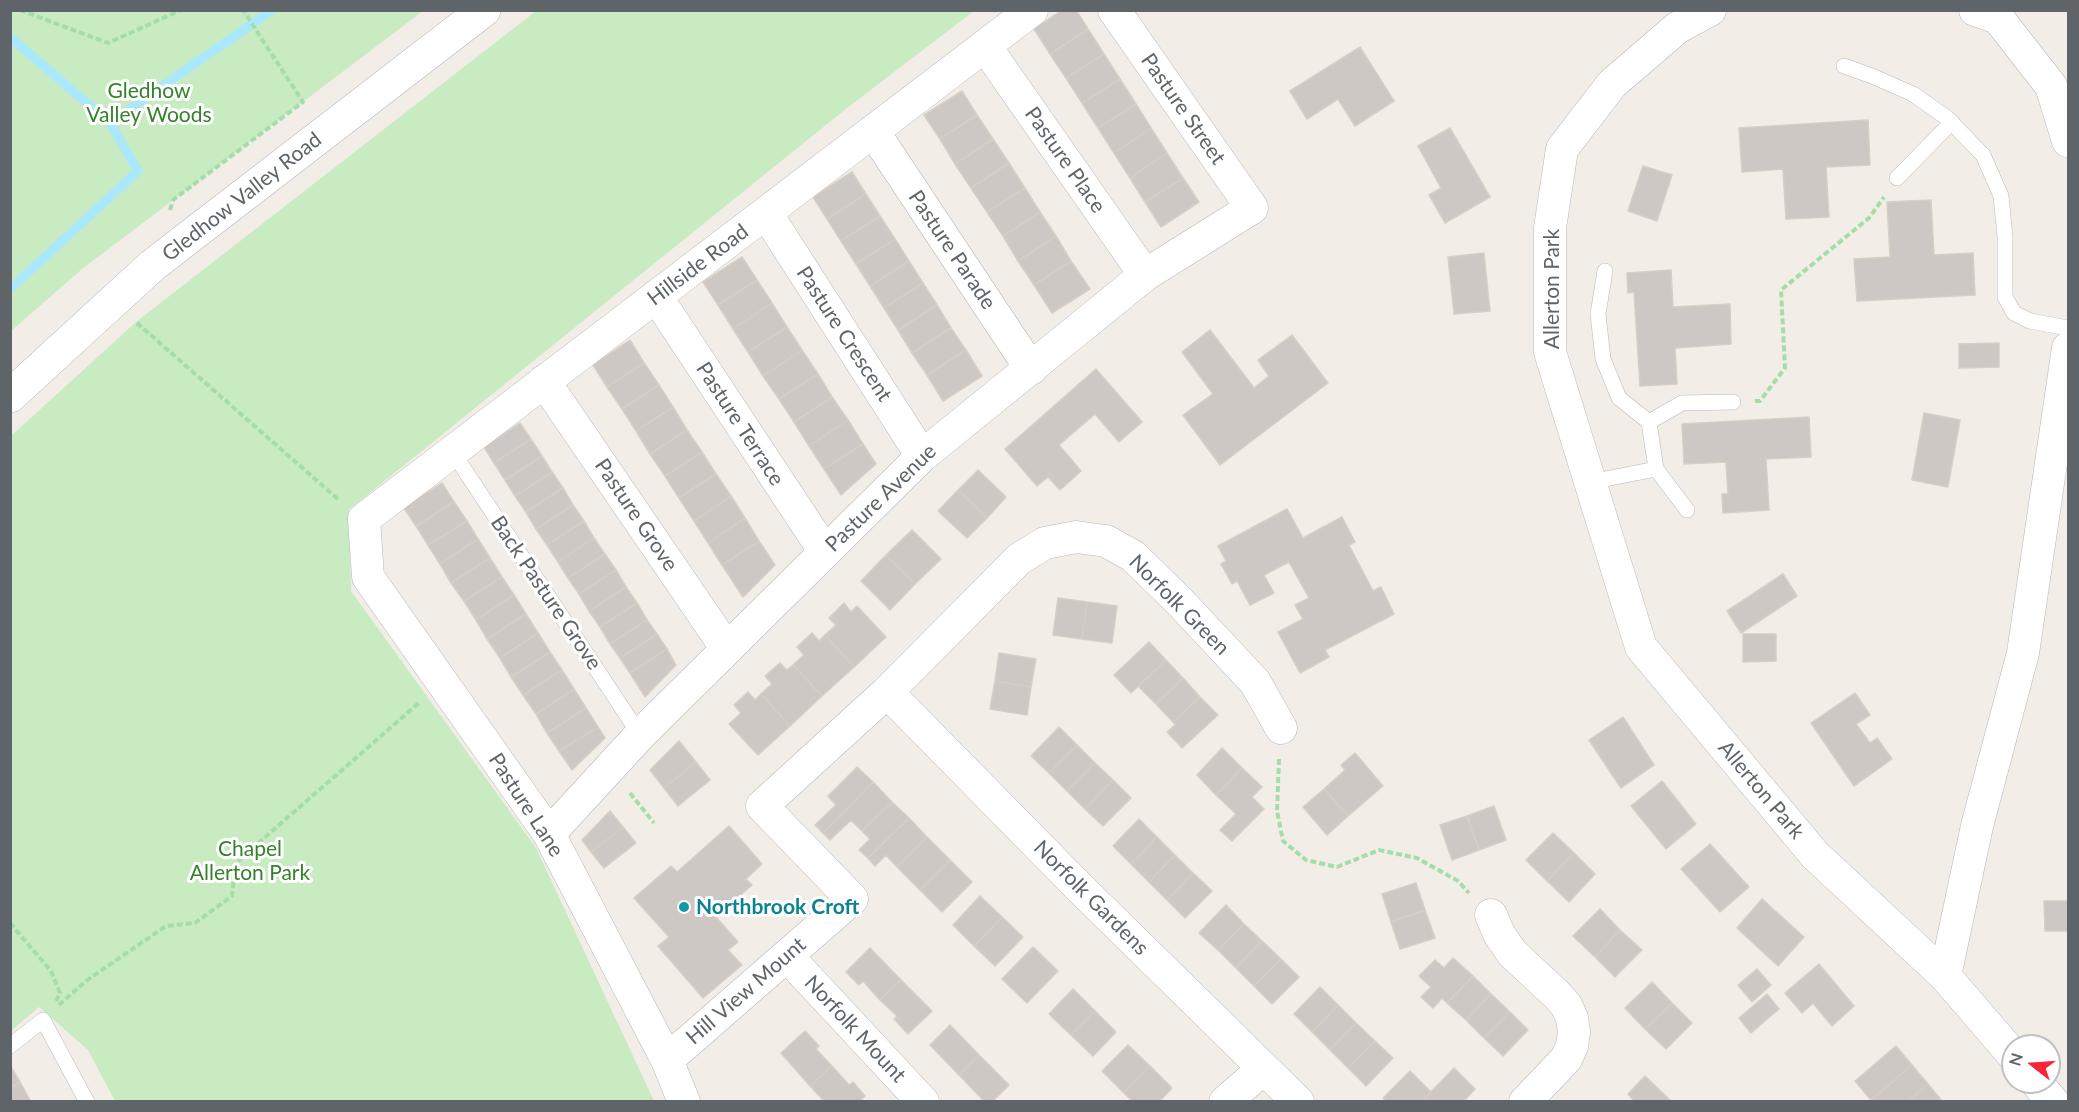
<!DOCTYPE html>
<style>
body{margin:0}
#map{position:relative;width:2079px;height:1112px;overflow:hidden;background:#f2ede7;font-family:Lato,sans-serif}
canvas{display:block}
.frame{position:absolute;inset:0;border:12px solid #5e6468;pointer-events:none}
.north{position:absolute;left:2001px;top:1034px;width:60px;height:60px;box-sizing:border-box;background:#fff;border:2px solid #bfc1c3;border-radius:50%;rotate:287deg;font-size:16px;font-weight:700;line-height:24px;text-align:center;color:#5e6468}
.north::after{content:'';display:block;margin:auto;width:21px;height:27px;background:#fa2438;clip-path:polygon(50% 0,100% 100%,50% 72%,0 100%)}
</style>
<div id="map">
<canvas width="2079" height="1112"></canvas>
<div class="frame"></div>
<div class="north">N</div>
</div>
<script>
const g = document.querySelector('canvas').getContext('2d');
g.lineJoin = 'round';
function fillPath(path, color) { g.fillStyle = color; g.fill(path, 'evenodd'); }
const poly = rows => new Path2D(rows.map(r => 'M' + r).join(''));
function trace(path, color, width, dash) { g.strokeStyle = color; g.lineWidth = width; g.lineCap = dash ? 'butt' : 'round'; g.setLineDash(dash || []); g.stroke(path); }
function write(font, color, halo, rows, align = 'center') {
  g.font = font + ' Lato,sans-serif'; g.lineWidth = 6; g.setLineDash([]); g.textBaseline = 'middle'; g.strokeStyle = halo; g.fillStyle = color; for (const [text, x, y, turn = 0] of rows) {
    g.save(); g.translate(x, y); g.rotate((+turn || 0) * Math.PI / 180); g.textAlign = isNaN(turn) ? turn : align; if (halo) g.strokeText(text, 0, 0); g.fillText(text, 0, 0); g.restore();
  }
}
const green = poly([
 [11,10,423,10,423,11,82,269,11,331],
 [536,11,974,11,847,108,356,504,349,509,351,591,536,848,654,1101,115,1101,88,1050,39,1007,11,1031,11,436,136,322]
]);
const stream = poly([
 [10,37,110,123,272,10],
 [10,289,138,171,110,123]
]);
const building = poly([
 [1062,10,1076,10,1088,29,1050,54,1034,29,1062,10],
 [1088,29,1104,54,1066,78,1050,54,1088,29],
 [1360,47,1394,101,1355,126,1338,99,1307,119,1290,91,1360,47],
 [1104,54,1120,79,1082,103,1066,78,1104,54],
 [1120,79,1136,104,1098,128,1082,103,1120,79],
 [962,91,977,115,940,139,924,115,962,91],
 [1136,104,1151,128,1114,153,1098,128,1136,104],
 [977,115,993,139,955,164,940,139,977,115],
 [1868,120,1870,165,1826,167,1829,217,1786,219,1783,169,1742,172,1739,128,1868,120],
 [1151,128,1167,153,1130,178,1114,153,1151,128],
 [1450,128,1490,197,1445,223,1429,195,1441,188,1418,146,1450,128],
 [993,139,1009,163,971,188,955,164,993,139],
 [1167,153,1183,178,1145,202,1130,178,1167,153],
 [1009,163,1025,188,987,212,971,188,1009,163],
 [1643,166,1672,175,1657,221,1628,211,1643,166],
 [852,172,866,194,827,219,813,197,852,172],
 [1183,178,1199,202,1161,227,1145,202,1183,178],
 [1025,188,1040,212,1003,236,987,212,1025,188],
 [866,194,880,216,841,241,827,219,866,194],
 [1931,200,1934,255,1973,253,1975,295,1857,301,1854,259,1890,257,1887,202,1931,200],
 [1040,212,1056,236,1018,261,1003,236,1040,212],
 [880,216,895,239,856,264,841,241,880,216],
 [1056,236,1071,261,1034,285,1018,261,1056,236],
 [895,239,909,261,870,286,856,264,895,239],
 [1484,253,1490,311,1454,314,1448,257,1484,253],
 [742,257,757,280,718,305,703,282,742,257],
 [909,261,923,283,884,308,870,286,909,261],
 [1071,261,1090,289,1052,313,1034,285,1071,261],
 [1671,270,1673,307,1730,304,1731,344,1675,348,1677,384,1640,386,1634,292,1628,293,1627,273,1671,270],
 [757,280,772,303,733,329,718,305,757,280],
 [923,283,937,305,898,330,884,308,923,283],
 [772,303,787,327,748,352,733,329,772,303],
 [937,305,951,328,912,353,898,330,937,305],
 [787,327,802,350,763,376,748,352,787,327],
 [951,328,966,350,927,375,912,353,951,328],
 [1210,330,1254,388,1269,376,1258,360,1292,335,1328,383,1220,465,1183,415,1213,394,1182,352,1210,330],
 [630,340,644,363,607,387,593,365,630,340],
 [1999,343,1999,367,1959,368,1959,344,1999,343],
 [802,350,818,374,779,399,763,376,802,350],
 [966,350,982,376,943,401,927,375,966,350],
 [644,363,659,385,622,409,607,387,644,363],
 [1096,369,1142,422,1119,442,1095,414,1059,445,1081,471,1060,490,1048,477,1037,486,1005,449,1096,369],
 [818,374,832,397,794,422,779,399,818,374],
 [659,385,673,407,636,431,622,409,659,385],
 [832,397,848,420,809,446,794,422,832,397],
 [673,407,687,430,650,454,636,431,673,407],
 [1924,413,1960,420,1948,487,1912,480,1924,413],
 [1809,417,1811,457,1766,459,1769,510,1723,513,1722,494,1728,494,1726,462,1684,464,1682,424,1809,417],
 [848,420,863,444,824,469,809,446,848,420],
 [520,423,531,439,494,463,484,447,520,423],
 [687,430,702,452,665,476,650,454,687,430],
 [531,439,542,456,505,480,494,463,531,439],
 [863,444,876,464,841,495,824,469,863,444],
 [702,452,716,474,679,498,665,476,702,452],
 [542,456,552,472,515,496,505,480,542,456],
 [978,470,1006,497,987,518,958,490,978,470],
 [552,472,563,488,526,512,515,496,552,472],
 [716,474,731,496,694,521,679,498,716,474],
 [442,483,454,502,416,526,404,508,442,483],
 [563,488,573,505,536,529,526,512,563,488],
 [958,490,987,518,967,538,938,511,958,490],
 [731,496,745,518,708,543,694,521,731,496],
 [454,502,467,521,428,545,416,526,454,502],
 [573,505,584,521,547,545,536,529,573,505],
 [1287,509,1303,538,1342,517,1355,542,1349,545,1373,591,1381,587,1394,614,1325,650,1329,657,1300,673,1278,632,1303,619,1295,605,1309,598,1289,562,1264,575,1274,593,1250,605,1237,581,1232,584,1221,564,1226,561,1218,546,1287,509],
 [745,518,759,541,722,565,708,543,745,518],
 [467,521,478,539,440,564,428,545,467,521],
 [584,521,594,538,558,562,547,545,584,521],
 [912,530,941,559,915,584,886,555,912,530],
 [594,538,605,554,568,578,558,562,594,538],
 [478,539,490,558,451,583,440,564,478,539],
 [759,541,775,565,743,597,722,565,759,541],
 [605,554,616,570,579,594,568,578,605,554],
 [886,555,915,584,890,610,861,581,886,555],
 [490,558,502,577,464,601,451,583,490,558],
 [616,570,626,587,589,611,579,594,616,570],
 [1783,574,1797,596,1741,633,1727,611,1783,574],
 [502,577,514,595,476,620,464,601,502,577],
 [626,587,637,603,600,627,589,611,626,587],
 [514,595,526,614,487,639,476,620,514,595],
 [1058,598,1087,602,1082,639,1053,635,1058,598],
 [1087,602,1117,606,1112,643,1082,639,1087,602],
 [637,603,647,620,610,644,600,627,637,603],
 [844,603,851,612,857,606,886,637,854,667,825,635,836,625,829,618,844,603],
 [526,614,538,633,500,658,487,639,526,614],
 [647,620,657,634,620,658,610,644,647,620],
 [538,633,550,652,511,677,500,658,538,633],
 [812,633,819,641,825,635,854,667,822,696,793,665,804,655,797,647,812,633],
 [657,634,667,649,630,673,620,658,657,634],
 [1743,634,1776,634,1776,661,1743,662,1743,634],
 [1149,642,1166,660,1131,693,1114,675,1149,642],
 [667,649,676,665,645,697,630,673,667,649],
 [550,652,562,670,523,695,511,677,550,652],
 [999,653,1036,659,1031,687,995,681,999,653],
 [1166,660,1183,678,1156,704,1138,686,1166,660],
 [780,663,787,670,793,665,822,696,790,726,761,694,772,684,765,676,780,663],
 [562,670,574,689,536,714,523,695,562,670],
 [1183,678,1200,697,1173,722,1156,704,1183,678],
 [995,681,1031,687,1027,715,990,709,995,681],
 [574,689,586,708,547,733,536,714,574,689],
 [748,692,755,700,761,694,790,726,758,755,729,724,741,713,734,705,748,692],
 [1855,693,1870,715,1856,724,1870,743,1877,738,1892,759,1854,786,1811,723,1855,693],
 [1200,697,1218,715,1182,748,1167,732,1175,725,1173,722,1200,697],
 [586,708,598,727,559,751,547,733,586,708],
 [1623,717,1654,765,1621,788,1589,740,1623,717],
 [598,727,605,738,572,770,559,751,598,727],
 [1059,727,1077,745,1049,773,1031,756,1059,727],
 [679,741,696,762,664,788,650,770,679,741],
 [1077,745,1095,763,1067,791,1049,773,1077,745],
 [1222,748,1242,768,1216,795,1197,775,1222,748],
 [1355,753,1383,786,1348,816,1324,789,1345,770,1341,765,1355,753],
 [696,762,710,780,678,806,664,788,696,762],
 [1095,763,1113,780,1085,809,1067,791,1095,763],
 [857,767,873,782,823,833,815,825,836,805,828,796,857,767],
 [1242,768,1262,787,1252,797,1264,809,1232,841,1220,830,1236,814,1216,795,1242,768],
 [1113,780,1131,798,1103,826,1085,809,1113,780],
 [1662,781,1696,824,1666,849,1631,806,1662,781],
 [873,782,892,802,862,831,851,820,830,840,823,833,873,782],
 [1324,789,1348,816,1327,835,1303,807,1324,789],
 [892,802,909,818,868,858,859,850,870,839,862,831,892,802],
 [1494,806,1506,840,1479,850,1467,816,1494,806],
 [610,811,623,827,591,852,582,840,610,811],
 [1467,816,1479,850,1452,860,1440,825,1467,816],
 [909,818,927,837,897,867,886,855,875,866,868,858,909,818],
 [1139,819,1157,837,1131,864,1113,846,1139,819],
 [729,826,762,864,746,879,752,885,716,917,738,942,728,950,742,965,703,998,658,946,669,937,634,898,671,866,677,872,729,826],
 [623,827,636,843,604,868,591,852,623,827],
 [1553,833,1574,853,1547,881,1526,860,1553,833],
 [927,837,950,860,920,890,897,867,927,837],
 [1157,837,1175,855,1149,882,1131,864,1157,837],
 [1710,844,1749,887,1720,912,1681,869,1710,844],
 [1574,853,1595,874,1569,902,1547,881,1574,853],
 [1175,855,1193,873,1167,900,1149,882,1175,855],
 [950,860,972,882,942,912,920,890,950,860],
 [1193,873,1212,891,1185,918,1167,900,1193,873],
 [1416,883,1425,910,1391,922,1382,894,1416,883],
 [980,896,1002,917,974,946,953,925,980,896],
 [1762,899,1804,937,1778,966,1737,928,1762,899],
 [2044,901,2068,901,2068,931,2045,931,2044,901],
 [1226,905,1244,924,1218,950,1199,933,1226,905],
 [1600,909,1620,930,1595,957,1573,936,1600,909],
 [1425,910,1435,938,1400,949,1391,922,1425,910],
 [1002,917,1023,937,995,966,974,946,1002,917],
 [1244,924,1262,941,1236,968,1218,950,1244,924],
 [1620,930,1642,950,1615,977,1595,957,1620,930],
 [1262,941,1281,959,1254,986,1236,968,1262,941],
 [1033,947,1058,971,1027,1003,1002,979,1033,947],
 [870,948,901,980,880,1000,863,981,859,985,846,972,870,948],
 [1453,958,1473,976,1447,1003,1442,998,1433,1008,1421,997,1431,987,1419,976,1435,960,1444,968,1453,958],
 [1281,959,1299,977,1272,1004,1254,986,1281,959],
 [1819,964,1854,1006,1832,1026,1813,1003,1802,1013,1785,993,1819,964],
 [1757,969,1771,985,1752,1002,1738,985,1757,969],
 [1473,976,1491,994,1466,1020,1447,1003,1473,976],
 [901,980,932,1011,908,1034,894,1019,897,1016,880,1000,901,980],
 [1652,982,1672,1003,1645,1029,1625,1008,1652,982],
 [1320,987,1338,1005,1312,1032,1294,1014,1320,987],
 [1073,989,1095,1011,1071,1035,1049,1014,1073,989],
 [1491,994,1510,1012,1484,1038,1466,1020,1491,994],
 [1767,994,1779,1009,1751,1033,1739,1018,1767,994],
 [1672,1003,1692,1023,1666,1049,1645,1029,1672,1003],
 [1338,1005,1356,1023,1330,1050,1312,1032,1338,1005],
 [1095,1011,1116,1032,1093,1056,1071,1035,1095,1011],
 [1510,1012,1528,1030,1503,1056,1484,1038,1510,1012],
 [1356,1023,1375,1041,1348,1068,1330,1050,1356,1023],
 [950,1025,979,1055,959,1075,930,1045,950,1025],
 [805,1031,819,1046,816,1049,832,1066,810,1086,781,1053,805,1031],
 [1375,1041,1393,1058,1366,1086,1348,1068,1375,1041],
 [1128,1045,1150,1066,1124,1093,1102,1071,1128,1045],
 [1896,1046,1912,1065,1871,1100,1855,1081,1896,1046],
 [979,1055,1009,1085,992,1102,985,1102,959,1075,979,1055],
 [10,1065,20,1082,10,1088,10,1065],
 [1912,1065,1928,1084,1907,1102,1872,1102,1871,1100,1912,1065],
 [832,1066,849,1085,853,1082,865,1096,859,1102,825,1102,810,1086,832,1066],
 [1150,1066,1172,1088,1159,1102,1133,1102,1124,1093,1150,1066],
 [1454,1068,1475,1089,1463,1102,1421,1102,1454,1068],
 [1410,1071,1431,1092,1421,1102,1386,1102,1383,1098,1410,1071],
 [1645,1076,1671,1101,1635,1102,1628,1094,1645,1076],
 [20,1082,30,1100,10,1102,10,1088,20,1082],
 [1928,1084,1943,1102,1907,1102,1928,1084]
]);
const path = poly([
 [20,10,108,43,181,10],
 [170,210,173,200,303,102,243,10],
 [137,323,339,500],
 [1755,401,1760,401,1785,368,1781,290,1869,218,1884,197],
 [1279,759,1277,811,1283,841,1306,860,1337,867,1379,850,1417,858,1458,881,1469,893],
 [630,793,654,823],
 [10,923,51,971,60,993,56,1001],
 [59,1005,86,981,166,926,195,923,232,896,234,877,240,859,420,702]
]);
const lane = poly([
 [1844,66,1872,76,1913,94,1947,118,1983,155,2001,196,2005,236,2005,297,2014,313,2030,321,2068,328],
 [1897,178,1952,122],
 [1605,271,1598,314,1603,359,1619,398,1649,422,1656,469,1687,510],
 [1649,422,1682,403,1733,402],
 [452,451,640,735],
 [1590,482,1656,469],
 [10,1046,43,1020,87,1102]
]);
const street = poly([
 [1710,10,1677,28,1612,84,1562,149,1550,228,1550,352,1641,647,1815,855,1945,976,1977,826,2023,653,2068,348],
 [1975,10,1998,18,2051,86,2068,141],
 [985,46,1145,275],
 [873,131,1031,369],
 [766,213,922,456],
 [656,296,825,552],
 [544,381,727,649],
 [887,692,1079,887,1298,1102],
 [549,834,640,735,922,456,1145,275,1252,208,1114,10],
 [1491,915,1499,934,1512,953,1556,994,1566,1005,1572,1018,1574,1032,1572,1046,1566,1059,1525,1102],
 [787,956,923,1102],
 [1945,976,2013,1055],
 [667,1060,852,899,762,806,887,692,1019,559,1045,543,1076,537,1106,541,1133,556,1180,602,1255,682,1281,728],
 [2036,1082,2053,1102],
 [684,1102,667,1060,549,834,368,577,364,519,1032,10],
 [1225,1102,1263,1069]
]);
const secondary = poly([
 [10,396,153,265,484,10]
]);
const markers = [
 [684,907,6,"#0f9aa8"]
];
const parkNames = [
 ["Gledhow",149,91],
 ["Valley Woods",149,115],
 ["Chapel",250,849],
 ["Allerton Park",250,873]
];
const streetNames = [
 ["Pasture Street",1183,109,55],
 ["Pasture Place",1065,160,55],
 ["Gledhow Valley Road",242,197,-38],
 ["Pasture Parade",952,250,56],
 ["Hillside Road",698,265,-37],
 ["Allerton Park",1552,289,-90],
 ["Pasture Crescent",844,334,57],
 ["Pasture Terrace",740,424,57],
 ["Pasture Avenue",881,498,-44],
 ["Pasture Grove",636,515,56],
 ["Back Pasture Grove",546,593,56],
 ["Norfolk Green",1179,605,45],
 ["Allerton Park",1761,790,50],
 ["Pasture Lane",526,805,57],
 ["Norfolk Gardens",1091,898,45],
 ["Hill View Mount",746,991,-41],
 ["Norfolk Mount",855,1029,47]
];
const cultureNames = [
 ["Northbrook Croft",696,907]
];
fillPath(green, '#c8ebc1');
trace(stream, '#a9e8ff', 9);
fillPath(building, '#cdc8c3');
trace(building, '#d7cec4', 1.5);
trace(lane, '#b4b9bc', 16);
trace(street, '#b4b9bc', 33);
trace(secondary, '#b3b8bc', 34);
trace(path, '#a3dea9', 4, [6, 3]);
trace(lane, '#fff', 15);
trace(street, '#fff', 32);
trace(secondary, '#fff', 33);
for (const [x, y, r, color] of markers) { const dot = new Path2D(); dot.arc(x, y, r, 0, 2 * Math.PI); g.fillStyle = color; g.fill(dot); trace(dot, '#fff', 2); }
write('21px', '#36812b', '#fff', parkNames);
write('21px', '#5e6468', '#fff', streetNames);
write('bold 21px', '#0d838f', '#fff', cultureNames, 'left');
</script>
